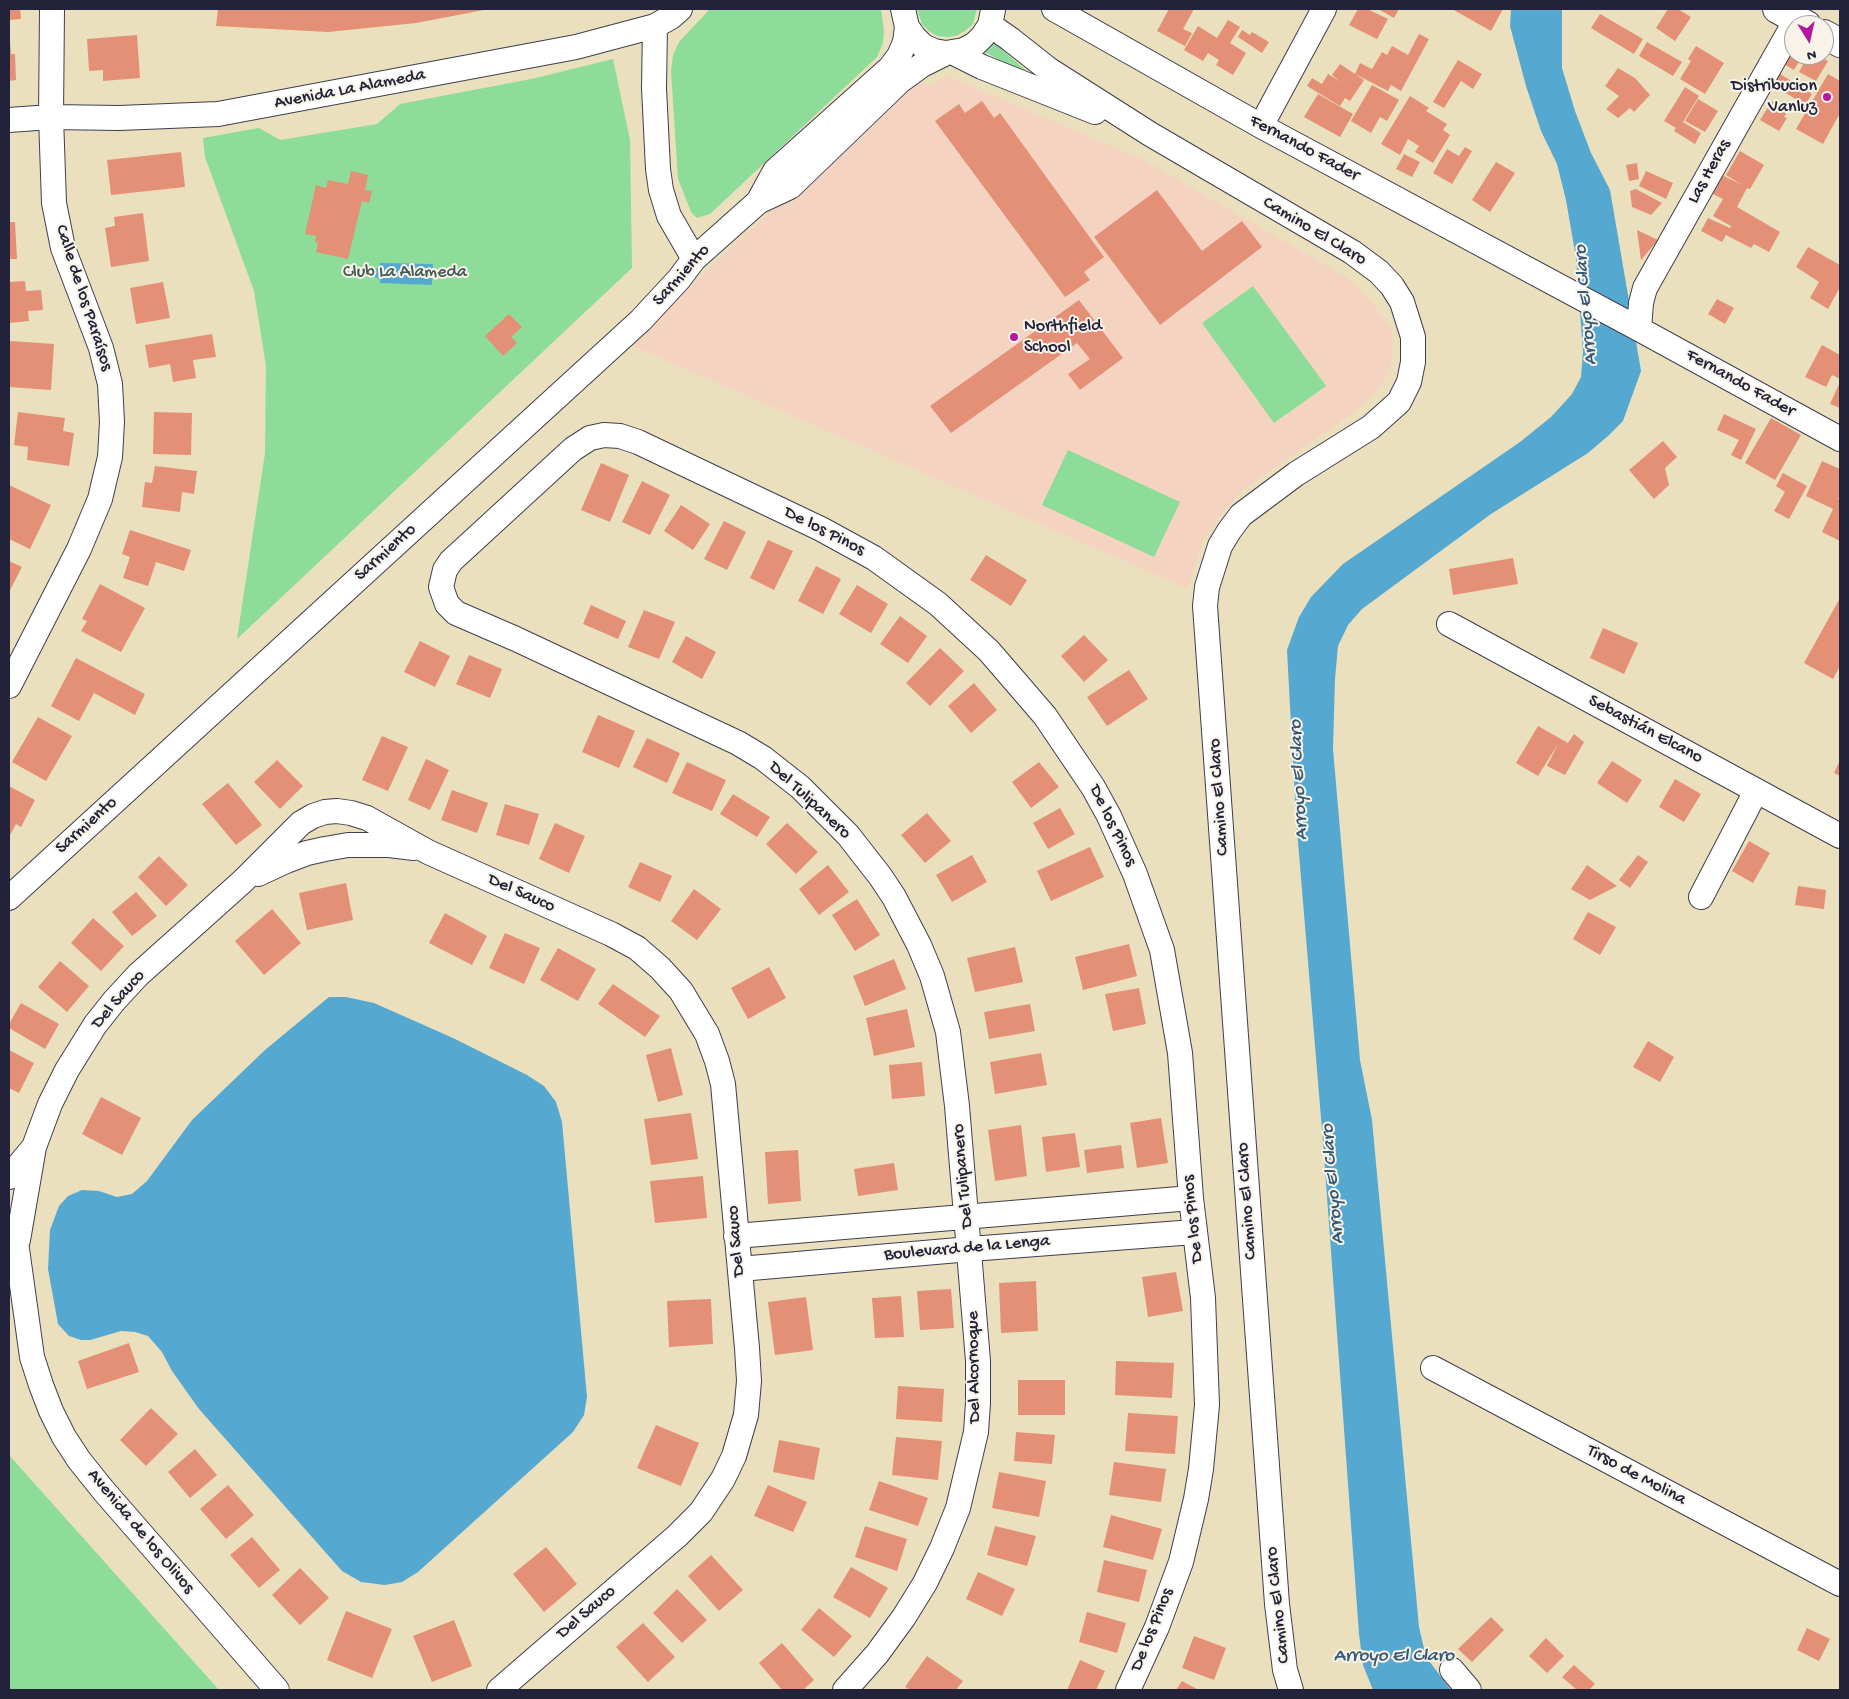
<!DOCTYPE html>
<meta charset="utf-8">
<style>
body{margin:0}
#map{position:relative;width:1849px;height:1699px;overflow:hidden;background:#eae0bd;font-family:"Gochi Hand",sans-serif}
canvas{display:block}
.frame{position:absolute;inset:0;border:10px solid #22223b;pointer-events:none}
.north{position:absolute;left:1784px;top:15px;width:50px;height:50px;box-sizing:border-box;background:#f7f3e8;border:1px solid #a29fa3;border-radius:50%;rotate:170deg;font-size:14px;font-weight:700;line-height:20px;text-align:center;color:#22223b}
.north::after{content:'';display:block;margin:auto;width:18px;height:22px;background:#b5179e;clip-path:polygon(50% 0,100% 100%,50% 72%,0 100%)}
</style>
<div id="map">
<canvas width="1849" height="1699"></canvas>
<div class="frame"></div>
<div class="north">N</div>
</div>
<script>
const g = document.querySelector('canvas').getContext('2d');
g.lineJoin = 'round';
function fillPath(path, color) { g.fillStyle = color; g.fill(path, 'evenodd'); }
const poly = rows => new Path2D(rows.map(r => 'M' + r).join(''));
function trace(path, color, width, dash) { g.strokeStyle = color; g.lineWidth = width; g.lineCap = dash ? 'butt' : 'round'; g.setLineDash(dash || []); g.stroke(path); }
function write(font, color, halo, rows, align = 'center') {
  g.font = font + ' "Gochi Hand",sans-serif'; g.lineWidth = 4; g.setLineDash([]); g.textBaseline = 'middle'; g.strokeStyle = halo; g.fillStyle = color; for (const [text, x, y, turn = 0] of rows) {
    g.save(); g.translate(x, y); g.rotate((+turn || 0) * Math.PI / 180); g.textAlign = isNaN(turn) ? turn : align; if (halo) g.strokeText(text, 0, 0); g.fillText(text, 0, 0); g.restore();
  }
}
const built = poly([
 [948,76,1142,159,1348,278,1372,302,1392,330,1393,355,1388,374,1374,394,1356,411,1241,491,1220,516,1203,541,1188,589,628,344,915,77,929,86]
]);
const green = poly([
 [710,9,881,9,884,31,883,43,877,57,710,214,697,218,691,212,678,179,671,71,673,55,679,42],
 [917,9,977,9,973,24,965,31,956,36,947,37,937,36,929,31,922,24],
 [992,40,1025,70,1023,73,983,51],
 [613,59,630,140,632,268,237,639,265,453,266,366,254,291,205,157,203,138,259,128,280,140,377,124,400,104,536,78],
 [1253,286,1326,386,1274,423,1202,323],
 [1068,450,1180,502,1154,557,1042,505],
 [9,1455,219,1690,9,1690]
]);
const water = poly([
 [1511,9,1562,9,1562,68,1575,111,1591,153,1610,190,1641,371,1623,421,1608,436,1588,453,1491,514,1362,609,1348,625,1338,646,1335,679,1333,749,1360,1060,1372,1120,1419,1627,1426,1657,1451,1690,1373,1690,1363,1665,1359,1634,1323,1142,1296,818,1287,650,1299,617,1311,597,1343,564,1520,442,1551,417,1572,394,1581,377,1583,352,1576,258,1566,200,1557,164,1541,131,1526,86,1510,26],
 [380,263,433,264,432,285,380,283,380,279,375,277,374,272,375,270,379,267],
 [329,997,346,997,374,1003,453,1038,527,1075,544,1086,556,1102,562,1122,587,1397,584,1415,573,1432,418,1572,402,1582,385,1585,361,1582,342,1571,199,1409,172,1371,162,1352,148,1336,135,1332,121,1331,90,1340,81,1340,69,1336,58,1324,48,1269,50,1230,59,1206,68,1196,82,1190,99,1191,117,1197,132,1194,147,1181,192,1120,265,1050]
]);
const building = poly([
 [9,9,20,9,21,19,9,20],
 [218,9,483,9,484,10,416,23,328,32,216,26],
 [1169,9,1194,9,1183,29,1192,33,1185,46,1157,31],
 [1358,9,1367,9,1388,19,1377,39,1349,25],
 [1378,9,1399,9,1394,18],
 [1452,9,1503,9,1491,31],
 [1668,9,1678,9,1691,17,1675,41,1656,28],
 [1600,14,1643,39,1634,54,1591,28],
 [1228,20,1240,27,1230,43,1246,53,1233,75,1216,65,1219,60,1208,53,1203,61,1184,50,1198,26,1217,38],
 [1242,30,1250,35,1252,32,1269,42,1262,53,1238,37],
 [1419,34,1429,39,1401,91,1391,85,1388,91,1355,74,1360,63,1372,69,1382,52,1387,55,1392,46,1408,55],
 [137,35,140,78,103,81,103,70,89,71,87,39],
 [9,41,10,41,11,54,15,54,16,80,9,81],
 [1647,42,1682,62,1673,76,1639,56],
 [1696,46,1724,63,1705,94,1680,79,1691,61,1688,59],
 [1792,51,1794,52,1794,55,1802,57,1794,70,1784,64],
 [1808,55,1818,55,1828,61,1816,81,1799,72],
 [1458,60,1482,74,1473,89,1461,81,1444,108,1433,102],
 [1340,64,1364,80,1350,101,1345,98,1340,106,1307,86,1312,78,1322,84,1328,74,1341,82,1332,75],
 [1618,68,1635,78,1650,95,1634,112,1630,108,1618,118,1606,109,1619,96,1605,86],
 [1777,72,1812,94,1805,105,1770,83],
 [1828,74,1840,81,1840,113,1823,144,1796,129],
 [1372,85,1399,100,1387,121,1380,117,1371,133,1351,121],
 [1685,87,1699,96,1683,122,1701,133,1695,144,1674,131,1676,128,1664,121],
 [1318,94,1353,114,1340,137,1304,117],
 [1410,96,1429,108,1426,111,1447,124,1443,130,1450,135,1433,163,1415,152,1419,146,1408,139,1400,155,1381,144],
 [1698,99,1718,111,1705,132,1685,121],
 [982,101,994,118,1000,113,1104,257,1084,272,1090,280,1065,297,935,121,959,104,965,113],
 [1772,101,1788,110,1784,117,1787,118,1779,131,1760,120],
 [1465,147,1472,151,1452,184,1433,173,1447,149,1459,156],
 [1740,151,1764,165,1750,189,1747,188,1737,207,1780,232,1769,252,1754,244,1751,248,1726,235,1722,242,1701,231,1708,218,1730,228,1731,226,1713,216,1723,199,1713,194,1722,175,1742,185,1726,175],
 [181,152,185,187,111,195,107,160],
 [1404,154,1420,162,1412,177,1396,169],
 [1496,162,1515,173,1490,212,1472,200],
 [1637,163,1639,179,1629,181,1626,165],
 [351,171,368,175,365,190,372,191,369,203,362,201,348,259,316,252,318,243,315,242,316,236,305,234,316,185,326,188,328,180,348,184],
 [1646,171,1673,183,1666,199,1639,186],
 [1636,189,1662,203,1651,215,1632,207,1630,191],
 [1157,190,1202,251,1242,221,1262,247,1160,325,1094,237],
 [143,213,149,261,111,267,105,228,115,226,114,217],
 [9,222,15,222,17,259,9,259],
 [1637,230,1658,240,1641,260],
 [1808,247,1840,265,1840,287,1828,309,1810,298,1819,282,1796,267],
 [25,281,26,291,41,290,43,310,28,311,29,321,9,323,9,282],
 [163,282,170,318,136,324,130,288],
 [1717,299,1734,308,1725,324,1708,314],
 [1079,300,1123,358,1080,390,1068,374,1090,359,1077,343,951,433,930,406],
 [509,314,522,327,511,337,517,343,503,356,485,336],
 [212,334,216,357,193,360,196,378,173,382,170,364,149,368,145,345],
 [10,341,54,344,51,390,9,387],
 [1822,345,1840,355,1840,379,1832,375,1826,387,1805,377],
 [1840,382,1840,408,1830,404],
 [18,412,65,418,63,431,74,433,69,466,27,460,28,447,14,445],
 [154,412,192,413,191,455,153,454],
 [1724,414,1756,429,1741,460,1731,455,1739,440,1717,430],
 [1771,418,1801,435,1775,480,1745,463],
 [1663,441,1677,457,1665,468,1669,485,1654,499,1629,470],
 [1822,461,1840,469,1840,494,1838,499,1840,500,1840,541,1822,532,1833,509,1806,496],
 [601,463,629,475,610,522,581,510],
 [155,466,197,471,194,494,182,492,180,512,142,507,145,482,152,483],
 [1783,473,1807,486,1789,519,1774,511,1785,492,1776,486],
 [642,481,670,495,650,535,622,522],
 [9,485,51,505,30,549,9,539],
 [681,505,710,524,693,550,664,531],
 [724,521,746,532,727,570,704,559],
 [130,530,191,550,184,571,156,562,148,586,123,578,130,557,122,554],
 [768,540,793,551,774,590,750,578],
 [986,555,1027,580,1011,606,970,580],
 [1513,558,1518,584,1453,595,1449,569],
 [9,561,22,567,9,592],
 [816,566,841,579,823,614,798,601],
 [100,584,145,608,121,652,81,631,87,621,82,619],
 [857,585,888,604,871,633,839,614],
 [1840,598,1840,666,1833,679,1804,663],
 [591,605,626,621,618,639,583,624],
 [644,610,675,622,659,659,628,647],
 [900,616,927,636,908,663,880,644],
 [1603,628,1638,643,1624,674,1590,658],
 [1084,635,1108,660,1084,682,1061,656],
 [686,636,716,652,702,679,672,662],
 [420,641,450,656,435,687,404,672],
 [940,648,964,671,930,706,906,683],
 [469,655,502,669,490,698,456,684],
 [76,658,145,694,135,715,94,693,79,721,51,706],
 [1129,670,1148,699,1107,726,1087,697],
 [974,683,997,710,971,733,948,706],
 [598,715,635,731,619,768,582,752],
 [38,717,72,736,46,781,12,762],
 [1538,726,1568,743,1574,734,1584,742,1565,775,1547,766,1558,744,1538,776,1516,763],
 [382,736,408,747,388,791,362,780],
 [647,738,680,753,667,783,633,767],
 [426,759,449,770,430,810,408,800],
 [277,760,303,786,280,809,254,782],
 [1840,760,1840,776,1834,773],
 [1612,761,1642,780,1627,803,1597,783],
 [687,762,726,780,712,811,672,793],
 [1039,762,1059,787,1031,808,1012,782],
 [1675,779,1701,794,1684,822,1659,807],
 [228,783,262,825,236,845,202,804],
 [9,786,35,800,21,827,16,824,9,837],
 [452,790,488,803,477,833,441,820],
 [733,794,770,817,757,837,720,814],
 [505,804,539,814,529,845,496,835],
 [1060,808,1075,834,1048,849,1033,823],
 [927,813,951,841,925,863,901,835],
 [555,823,585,836,569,873,539,859],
 [787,823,818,852,796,874,766,844],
 [1749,841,1770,853,1753,883,1732,871],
 [1090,847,1104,877,1051,901,1037,871],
 [972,855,987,882,952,902,936,875],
 [1638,855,1648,862,1630,888,1619,880],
 [159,856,188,885,166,906,138,877],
 [640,862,672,876,660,902,628,887],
 [828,865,849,892,819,915,799,889],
 [1587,865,1617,886,1590,900,1571,889],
 [346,883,353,920,307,930,299,893],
 [1798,886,1826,890,1824,909,1795,905],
 [694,889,721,909,697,940,671,921],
 [136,892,157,916,132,936,112,912],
 [857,899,880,935,855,951,832,915],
 [272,909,301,943,264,975,235,941],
 [1588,912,1616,927,1600,955,1573,939],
 [445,913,487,936,472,965,429,943],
 [93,918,124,946,101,971,71,943],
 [505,933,540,948,524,984,489,968],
 [1129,944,1137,976,1083,990,1075,957],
 [1015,947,1023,982,975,992,967,958],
 [558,948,596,969,578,1001,540,980],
 [894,959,906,989,865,1006,853,976],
 [60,961,89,986,67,1012,38,987],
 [769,967,786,998,748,1019,731,988],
 [613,984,660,1016,645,1037,598,1004],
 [1139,988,1146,1024,1113,1031,1105,994],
 [21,1003,59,1024,45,1049,9,1028,9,1024],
 [1030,1004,1035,1031,989,1039,984,1012],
 [907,1009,915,1047,874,1056,866,1018],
 [1648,1041,1674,1057,1660,1082,1633,1067],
 [671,1048,683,1095,658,1102,646,1055],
 [9,1050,34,1063,19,1093,9,1088],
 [1041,1053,1047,1085,995,1094,990,1062],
 [922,1062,925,1096,892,1099,889,1065],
 [101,1097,141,1118,122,1155,82,1134],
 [691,1113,698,1159,651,1165,644,1119],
 [1161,1118,1168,1163,1137,1168,1130,1123],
 [1021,1125,1027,1176,995,1181,988,1130],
 [1075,1133,1080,1167,1046,1172,1042,1137],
 [1121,1145,1124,1168,1087,1173,1084,1150],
 [798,1150,801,1201,768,1204,765,1152],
 [894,1163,898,1190,858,1196,854,1169],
 [703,1176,707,1218,655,1223,650,1181],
 [1176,1272,1183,1311,1148,1317,1142,1277],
 [1036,1281,1038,1331,1001,1333,999,1283],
 [951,1289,954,1328,920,1330,917,1291],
 [901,1296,904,1337,875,1338,872,1298],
 [806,1297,813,1350,775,1355,768,1302],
 [711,1299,713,1344,669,1347,667,1301],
 [129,1343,139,1372,87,1389,78,1361],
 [1116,1361,1174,1363,1172,1398,1115,1395],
 [1018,1380,1065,1380,1065,1415,1018,1415],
 [898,1386,944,1389,942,1422,896,1419],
 [151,1408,178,1434,146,1466,120,1440],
 [1128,1413,1178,1416,1175,1454,1125,1451],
 [656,1425,699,1443,681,1486,637,1468],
 [1016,1432,1055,1435,1052,1464,1014,1461],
 [896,1437,942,1441,938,1480,892,1475],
 [779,1440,820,1448,814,1480,773,1472],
 [195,1449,217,1475,190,1498,168,1472],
 [1114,1462,1166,1469,1161,1502,1109,1495],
 [999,1472,1046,1481,1039,1517,992,1508],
 [879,1481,928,1498,918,1526,869,1510],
 [228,1485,254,1515,226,1539,200,1509],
 [768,1485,807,1502,793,1532,754,1516],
 [1111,1515,1162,1529,1153,1560,1103,1547],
 [865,1526,907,1539,897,1571,855,1557],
 [995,1526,1036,1536,1027,1566,987,1555],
 [252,1537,280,1570,259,1588,230,1555],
 [546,1547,577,1584,544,1612,513,1574],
 [711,1555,743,1590,719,1611,688,1576],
 [1104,1560,1147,1570,1139,1602,1097,1592],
 [851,1567,888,1588,870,1618,833,1597],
 [300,1568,329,1598,300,1625,272,1595],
 [978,1572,1015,1589,1002,1616,966,1599],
 [677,1589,707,1620,682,1643,653,1613],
 [819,1608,852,1636,834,1657,801,1630],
 [346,1611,392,1629,372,1678,327,1660],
 [1087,1612,1126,1623,1117,1653,1079,1642],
 [1491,1617,1504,1630,1472,1662,1458,1649],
 [454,1620,472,1666,432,1682,413,1636],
 [643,1623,675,1657,648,1682,616,1647],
 [1807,1628,1830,1639,1819,1661,1797,1650],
 [1194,1636,1226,1648,1214,1680,1182,1668],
 [1546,1638,1564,1656,1547,1673,1529,1656],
 [782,1643,814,1680,803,1690,782,1690,759,1663],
 [927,1656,963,1681,956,1690,910,1690,905,1687],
 [1080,1660,1105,1671,1096,1690,1067,1690],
 [1574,1665,1595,1684,1589,1690,1577,1690,1562,1677],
 [1182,1681,1199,1690,1176,1690]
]);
const minor = poly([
 [903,9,907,27,914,37,923,46,934,51,946,53,964,50,975,44,983,36,990,25,993,10],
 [1054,9,1261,126,1639,329,1840,439],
 [990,25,1010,39,1048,69,1150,134,1352,252,1379,272,1392,286,1402,302,1413,337,1413,362,1409,382,1399,402,1371,427,1296,474,1241,515,1229,531,1220,546,1207,587,1205,606,1277,1604,1285,1670,1291,1690],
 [655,26,654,88,658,169,661,190,669,216,694,259],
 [952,52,982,67,1095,112],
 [9,120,51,117,119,118,218,114,576,47,655,26,671,17,680,9],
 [1261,126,1324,9],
 [758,202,775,171,890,68,899,56,905,42,907,27],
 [1639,329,1641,303,1645,288,1796,20],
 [1449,624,1840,836],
 [9,686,79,549,100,499,110,457,112,422,110,384,101,348,63,248,54,203,51,117,52,9],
 [258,874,286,861,307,853,325,849,348,845,389,845,414,848],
 [1701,897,1756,791],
 [9,898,641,320,679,279,694,259,758,202,790,187,900,81,922,65,946,53],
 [34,1147,50,1104,67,1070,95,1025,114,1001,138,975,243,881,301,823,313,816,325,812,337,811,351,813,367,818,428,852,611,934,637,948,660,968,681,991,707,1034,717,1061,723,1084,747,1348,749,1381,746,1415,734,1456,723,1479,701,1512,677,1536,499,1690],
 [9,1177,34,1147,18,1240],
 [736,1236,1191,1198],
 [17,1249,32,1357,41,1385,51,1411,64,1437,79,1460,103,1490,277,1690],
 [740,1269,970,1249,1194,1232],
 [1433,1368,1840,1584],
 [1452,1670,1469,1690],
 [845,1690,877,1654,904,1617,925,1583,942,1548,958,1508,976,1432,978,1403,978,1361,957,1106,948,1032,932,976,919,945,894,897,880,876,848,835,800,787,763,758,738,743,516,639,456,613,447,604,441,587,445,570,451,561,573,449,590,438,604,435,620,436,638,442,821,529,874,558,938,604,989,651,1045,716,1093,787,1109,816,1135,874,1162,950,1180,1053,1191,1198,1203,1298,1207,1405,1201,1469,1196,1499,1181,1562,1157,1627,1128,1690]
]);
const major = poly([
 [1777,9,1807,25],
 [1824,34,1840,43]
]);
const markers = [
 [1827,97,5,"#b5179e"],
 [1014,337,5,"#b5179e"]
];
const poiNames = [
 ["Distribucion",1817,87],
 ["Vanluz",1817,108],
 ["Northfield",1024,327,"left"],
 ["School",1024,348,"left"]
];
const streetNames = [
 ["Avenida La Alameda",350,90,-11],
 ["Fernando Fader",1304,149,28],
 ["Las Heras",1710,172,-61],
 ["Camino El Claro",1314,232,31],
 ["Sarmiento",682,276,-48],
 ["Calle de los Paraísos",83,298,72],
 ["Fernando Fader",1740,384,29],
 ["De los Pinos",824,532,27],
 ["Sarmiento",386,553,-42],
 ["Sebastián Elcano",1645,730,28],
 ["Camino El Claro",1220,797,-94],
 ["Del Tulipanero",809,801,43],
 ["Sarmiento",87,826,-42],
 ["De los Pinos",1112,826,64],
 ["Del Sauco",521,894,24],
 ["Del Sauco",119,1000,-49],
 ["Del Tulipanero",964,1176,-95],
 ["Camino El Claro",1248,1201,-94],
 ["De los Pinos",1194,1219,-96],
 ["Del Sauco",737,1241,-95],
 ["Boulevard de la Lenga",967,1249,-5],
 ["Del Alcornoque",975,1367,-91],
 ["Tirso de Molina",1636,1476,28],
 ["Avenida de los Olivos",140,1532,50],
 ["Camino El Claro",1279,1605,-96],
 ["Del Sauco",587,1613,-41],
 ["De los Pinos",1153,1630,-68]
];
const parkNames = [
 ["Club La Alameda",405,273]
];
const waterNames = [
 ["Arroyo El Claro",1587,305,-95],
 ["Arroyo El Claro",1300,780,-93],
 ["Arroyo El Claro",1334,1184,-95],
 ["Arroyo El Claro",1394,1657]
];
fillPath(built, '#f4d3c1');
fillPath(green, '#8edc99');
fillPath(water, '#55a9d1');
fillPath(building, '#e49076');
trace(minor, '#403e4e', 26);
trace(major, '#403e4e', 30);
trace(minor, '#fff', 24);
trace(major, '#fff', 28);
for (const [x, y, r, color] of markers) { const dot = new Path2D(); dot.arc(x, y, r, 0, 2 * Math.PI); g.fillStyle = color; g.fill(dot); trace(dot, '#f7f3e8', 2); }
write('18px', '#22223b', '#f7f3e8', poiNames, 'right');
write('18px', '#22223b', '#f7f3e8', streetNames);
write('18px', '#425a57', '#f7f3e8', parkNames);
write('italic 19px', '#365877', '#f7f3e8', waterNames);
</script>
